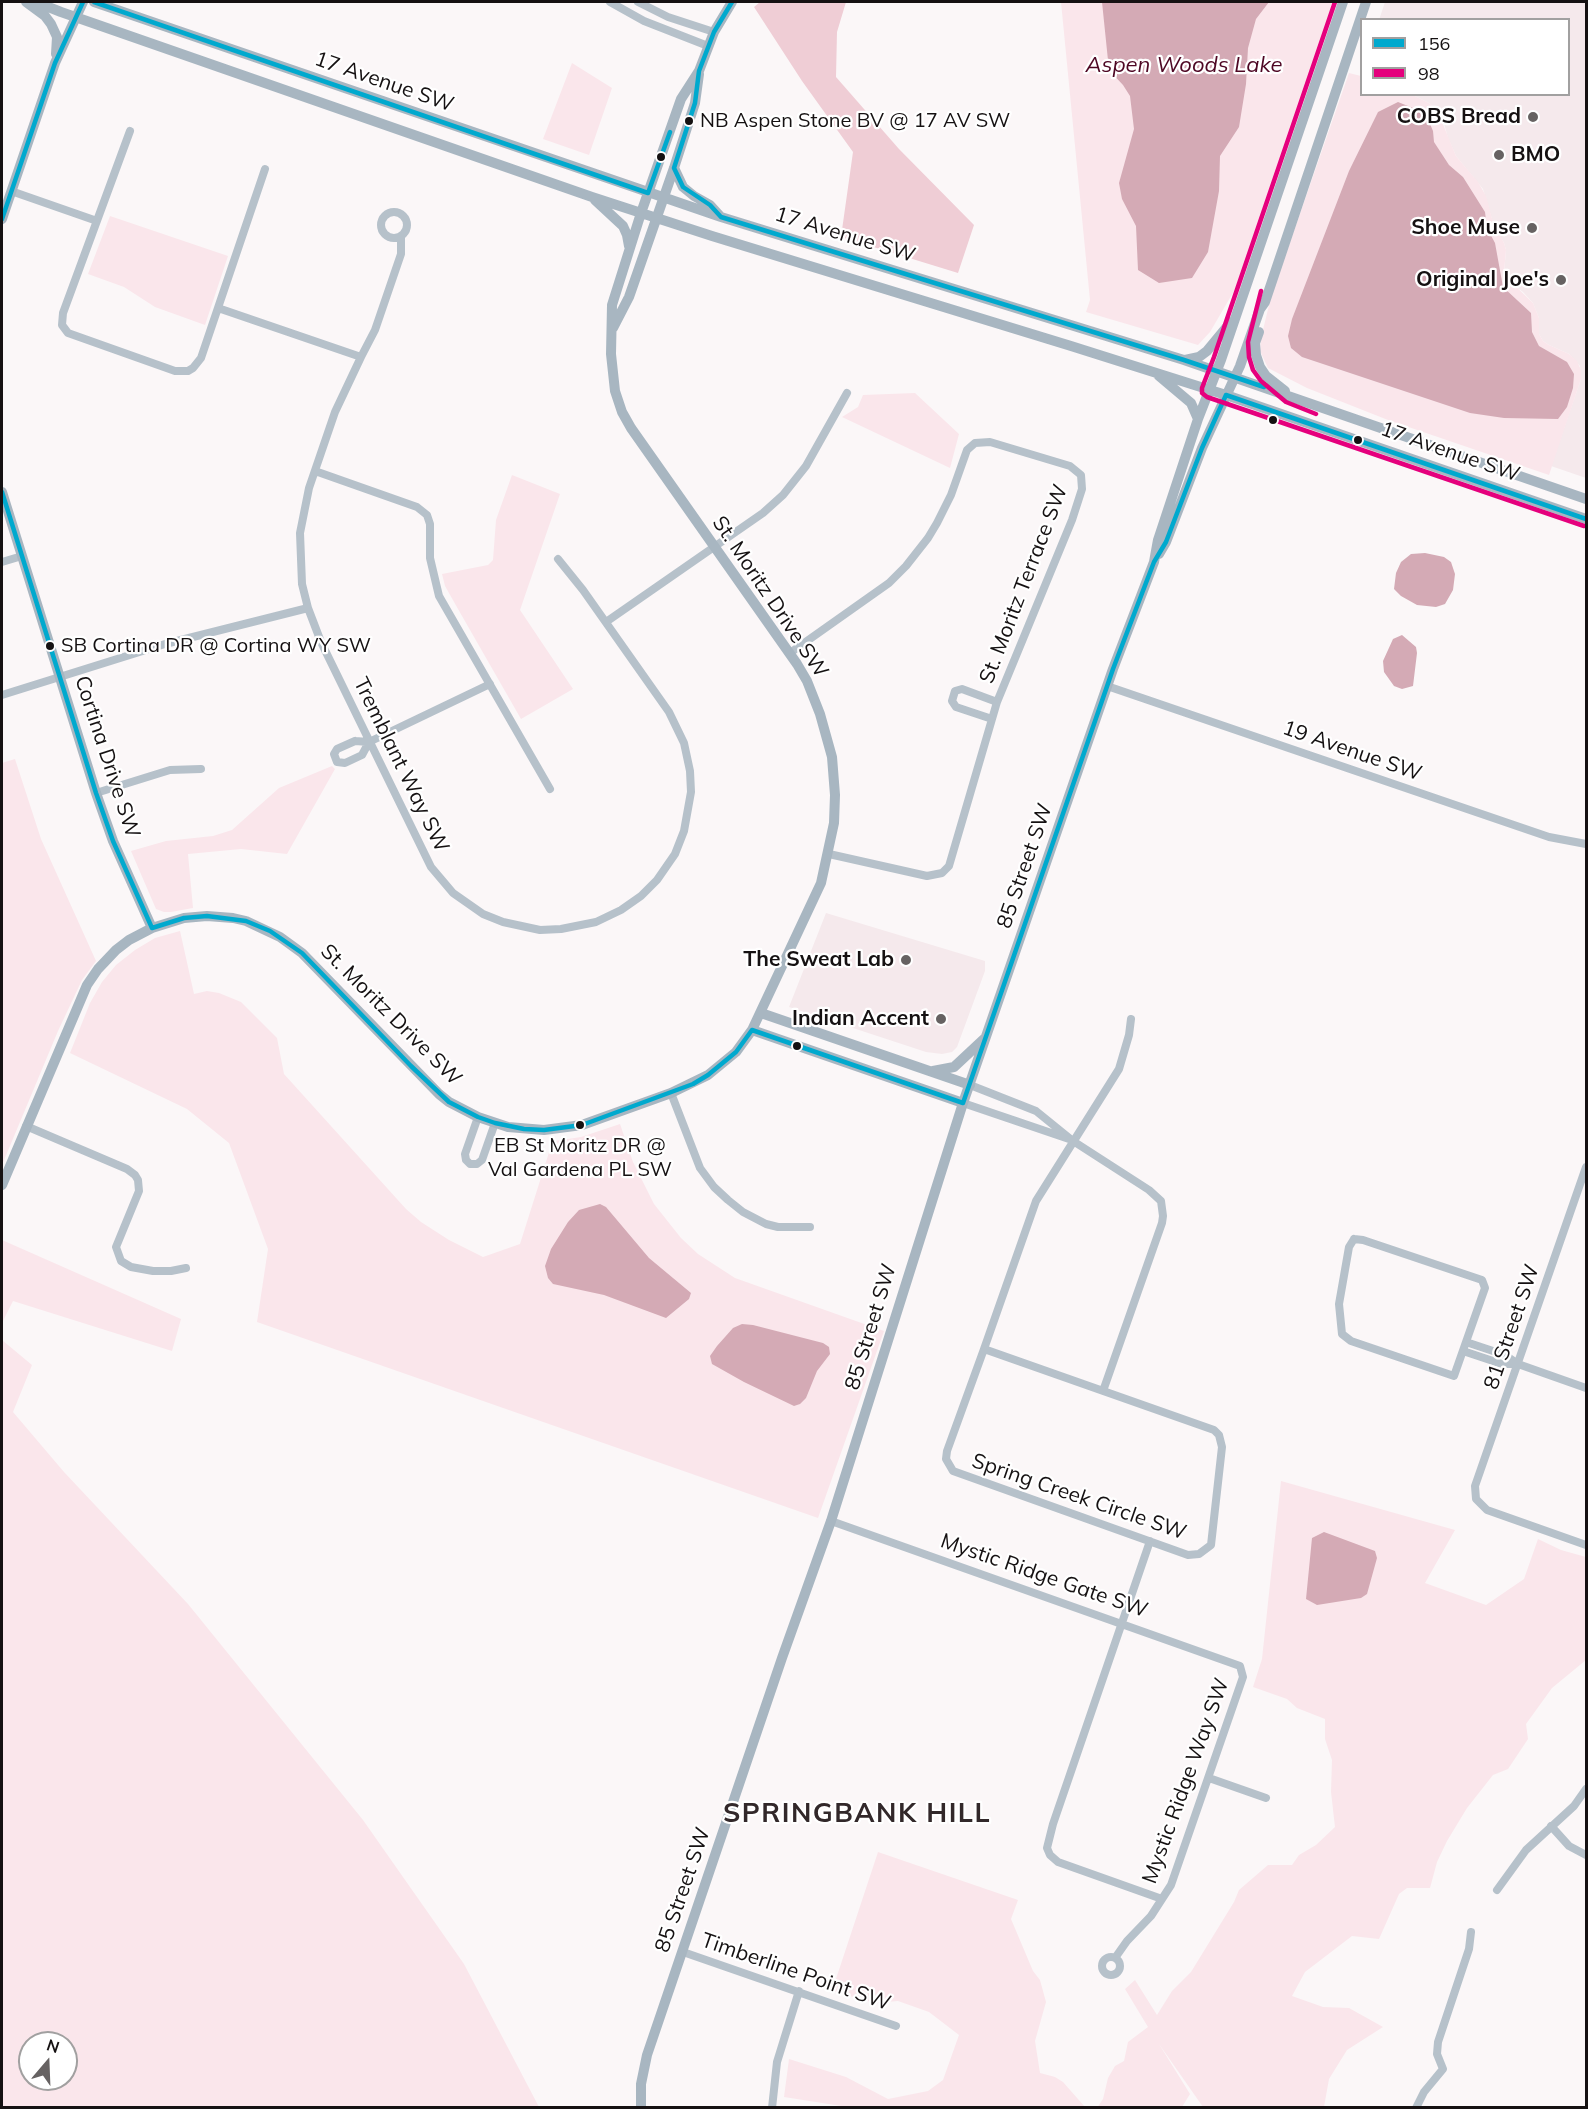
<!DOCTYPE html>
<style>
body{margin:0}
#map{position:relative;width:1588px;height:2109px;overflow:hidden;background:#fbf7f8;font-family:Mulish,sans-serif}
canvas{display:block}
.frame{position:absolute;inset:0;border:3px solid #151112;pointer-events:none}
.legend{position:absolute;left:1360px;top:18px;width:210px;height:78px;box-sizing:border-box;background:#fff;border:2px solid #a1a0a0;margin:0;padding:8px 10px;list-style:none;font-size:18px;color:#151112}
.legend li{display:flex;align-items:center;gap:12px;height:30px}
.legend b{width:30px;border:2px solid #a1a0a0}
.north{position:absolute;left:18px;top:2031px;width:60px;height:60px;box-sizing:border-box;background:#fff;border:2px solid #a1a0a0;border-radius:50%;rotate:19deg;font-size:16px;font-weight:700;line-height:24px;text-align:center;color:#151112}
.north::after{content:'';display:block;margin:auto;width:21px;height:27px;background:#666262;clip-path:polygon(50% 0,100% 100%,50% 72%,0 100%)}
</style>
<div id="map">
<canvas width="1588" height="2109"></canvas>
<div class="frame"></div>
<ul class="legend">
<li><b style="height:8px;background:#00a9ce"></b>156</li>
<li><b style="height:8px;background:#e5007d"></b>98</li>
</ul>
<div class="north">N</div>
</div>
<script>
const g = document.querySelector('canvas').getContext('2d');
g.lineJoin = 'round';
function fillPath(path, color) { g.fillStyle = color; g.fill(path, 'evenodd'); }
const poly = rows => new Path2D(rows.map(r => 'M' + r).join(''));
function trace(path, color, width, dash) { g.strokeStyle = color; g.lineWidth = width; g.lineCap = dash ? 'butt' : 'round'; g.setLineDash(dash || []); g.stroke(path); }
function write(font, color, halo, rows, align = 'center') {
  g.font = font + ' Mulish,sans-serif'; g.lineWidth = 4.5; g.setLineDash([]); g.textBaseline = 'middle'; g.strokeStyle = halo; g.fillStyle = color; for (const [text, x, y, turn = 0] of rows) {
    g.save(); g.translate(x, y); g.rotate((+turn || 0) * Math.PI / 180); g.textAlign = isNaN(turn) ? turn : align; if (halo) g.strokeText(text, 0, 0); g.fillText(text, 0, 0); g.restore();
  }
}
const built = poly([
 [1385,2,1586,2,1586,478,1551,466,1581,379,1580,366,1569,354,1549,345,1543,341,1539,334,1539,318,1533,303,1523,292,1512,284,1504,272,1506,250,1504,243,1494,226,1483,189,1456,156,1448,138,1443,120,1429,103,1413,95,1568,94,1568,20,1379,20],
 [826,913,985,961,985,971,957,1047,952,1052,942,1054,926,1052,789,1007]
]);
const green = poly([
 [1061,2,1336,2,1251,250,1234,291,1210,332,1198,345,1086,312,1090,300],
 [572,63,612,88,589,155,543,139],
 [1349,73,1361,76,1362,94,1413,95,1429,103,1438,112,1456,156,1478,182,1486,196,1493,222,1504,243,1506,250,1504,272,1508,279,1533,303,1539,318,1539,334,1543,341,1549,345,1569,354,1577,361,1581,370,1581,379,1549,475,1388,420,1307,388,1268,368,1260,351,1261,338,1271,297],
 [110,216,228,256,205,325,155,307,124,287,88,274],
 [915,393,959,434,950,468,842,417,858,407,863,395],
 [512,475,560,494,520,610,573,689,521,719,458,609,445,586,442,574,488,565,493,560,496,520],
 [15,759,41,839,96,961,82,980,58,1031,2,1165,2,763],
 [332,766,335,769,287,854,241,849,188,854,193,908,171,912,164,912,156,909,131,851,166,841,213,836,232,830,279,788],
 [180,931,194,994,207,991,219,993,241,1002,277,1038,284,1074,406,1209,421,1222,449,1240,483,1257,520,1244,551,1146,555,1141,581,1137,620,1124,633,1162,654,1204,681,1238,698,1254,735,1278,884,1331,818,1518,257,1322,268,1249,229,1143,187,1109,70,1053,90,1003,102,982,116,965,135,950,155,938],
 [2,1240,181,1319,172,1351,13,1301,2,1323],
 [2,1340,32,1365,13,1412,64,1472,188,1604,363,1820,464,1964,539,2107,2,2107],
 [30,2043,66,2043,66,2079,30,2079],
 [1281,1481,1455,1530,1425,1583,1486,1605,1524,1579,1538,1539,1561,1550,1586,1557,1586,1660,1552,1688,1526,1724,1528,1739,1508,1769,1493,1775,1467,1808,1447,1841,1437,1862,1430,1888,1407,1888,1399,1894,1379,1939,1352,1936,1305,1972,1292,1996,1323,2007,1349,2008,1383,2027,1347,2050,1329,2079,1324,2107,1203,2107,1159,2044,1190,2094,1182,2107,1097,2108,1103,2099,1108,2078,1115,2066,1124,2061,1128,2042,1148,2027,1125,1989,1135,1980,1157,2015,1172,1991,1191,1972,1234,1902,1239,1890,1268,1865,1292,1865,1299,1855,1316,1845,1335,1827,1331,1792,1332,1760,1325,1739,1325,1719,1297,1708,1287,1699,1253,1687,1262,1659],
 [878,1852,1018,1900,1011,1919,1033,1971,1040,1980,1046,2002,1035,2041,1040,2073,1055,2077,1063,2082,1085,2107,854,2108,784,2097,789,2059,846,2077,888,2099,928,2091,943,2080,959,2035,929,2012,898,2001,875,2003,832,1991]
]);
const forest = poly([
 [760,2,846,2,837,32,836,77,899,149,974,225,958,273,841,237,853,152,802,81,754,7]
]);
const water = poly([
 [1102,2,1269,2,1256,19,1248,48,1246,84,1239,127,1220,156,1219,191,1208,252,1192,278,1159,283,1138,270,1136,226,1122,199,1119,183,1134,129,1130,96,1123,85,1109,70],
 [1398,102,1413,108,1427,117,1433,131,1434,142,1449,165,1463,177,1485,212,1487,228,1495,243,1503,287,1531,313,1532,332,1539,346,1567,362,1574,374,1573,388,1567,407,1558,419,1504,418,1470,413,1302,357,1291,348,1288,336,1292,319,1349,171,1378,112],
 [1425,553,1444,557,1451,562,1455,574,1453,590,1445,604,1436,607,1417,605,1401,596,1394,589,1396,573,1401,562,1411,554],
 [1402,635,1416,647,1417,653,1413,686,1402,689,1394,686,1384,672,1383,661,1393,639],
 [600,1204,606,1207,649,1258,691,1293,689,1299,666,1318,604,1295,553,1284,548,1278,545,1266,551,1249,568,1222,579,1210],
 [742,1324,753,1325,823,1343,829,1347,830,1354,817,1371,806,1398,800,1404,794,1406,744,1382,712,1364,710,1356,717,1346,733,1328],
 [1324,1532,1375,1551,1377,1558,1367,1594,1361,1598,1317,1605,1306,1599,1312,1538]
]);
const street = poly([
 [610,2,644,21,708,46],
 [638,2,668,17,714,32],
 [130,131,63,313,62,325,68,333,175,371,188,371,193,368,201,358,265,169],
 [11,191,97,221],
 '381 225a13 13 0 1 1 26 0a13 13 0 1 1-26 0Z',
 [218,308,361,357,335,412,309,488,300,533,302,584,308,608,321,642,431,867,453,893,483,914,503,922,540,930,561,929,596,922,621,910,641,896,657,880,675,854,684,831,691,792,690,771,684,743,669,712,583,590,558,559],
 [361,357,375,330,401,254,401,236],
 [315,471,417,507,427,515,430,524,430,558,439,596,550,789],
 [2,562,22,556],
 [606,622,763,513,783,495,806,466,847,393],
 [790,653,889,583,906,566,928,538,937,523,951,495,967,450,975,443,990,442,1070,466,1081,475,1082,489,1072,520,997,702,949,866,942,873,927,876,829,854],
 [1107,686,1549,837,1586,844],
 [2,695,165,644,308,608],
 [992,719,956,707,952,701,955,691,962,689,997,702],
 [355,741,369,742,362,755,345,763,337,762,334,754,337,749,355,741],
 [369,742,490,684],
 [96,793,170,770,201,769],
 [970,1085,1036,1111,1073,1141,1149,1190,1161,1201,1163,1216,1162,1223,1103,1391],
 [671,1093,700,1168,714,1187,728,1200,743,1212,766,1224,778,1227,810,1227],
 [963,1103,1069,1139],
 [478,1117,465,1154,466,1160,470,1164,477,1164,482,1160,495,1123],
 [26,1126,127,1169,135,1175,138,1180,139,1191,116,1247,121,1261,131,1267,153,1271,171,1271,186,1268],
 [1586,1167,1475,1486,1476,1499,1487,1510,1586,1545],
 [1354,1239,1363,1240,1482,1280,1485,1288,1454,1376,1351,1341,1342,1334,1339,1304,1349,1247,1354,1239],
 [1466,1342,1505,1355,1518,1364,1586,1388],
 [984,1349,1214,1430,1219,1435,1222,1447,1211,1545,1199,1554,1188,1555,953,1471,946,1459,947,1451,984,1349],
 [984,1349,1036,1201,1119,1069,1129,1035,1131,1019],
 [1463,1351,1502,1364,1517,1364],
 [831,1521,1240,1666,1243,1677,1171,1885,1151,1916,1127,1941,1115,1958],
 [1150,1541,1053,1824,1047,1848,1050,1855,1058,1862,1162,1899],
 [1209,1778,1266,1798],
 [1551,1826,1569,1846,1586,1855],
 [1497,1890,1526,1850,1574,1806,1586,1789],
 [683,1952,896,2026],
 '1102 1966a9 9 0 1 1 18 0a9 9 0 1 1-18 0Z',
 [772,2108,777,2062,799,1991],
 [1416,2108,1424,2092,1443,2069,1437,2054,1438,2042,1469,1949,1471,1932]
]);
const secondary = poly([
 [26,2,45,16,51,24,57,37,56,54],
 [36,2,61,12,592,197,712,236,1071,346,1226,395,1586,519],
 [94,2,721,217,1184,360,1586,499],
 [674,168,683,187,694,196,710,205,720,216],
 [595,200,623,226,627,235,629,246],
 [2,219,55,63,83,2],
 [613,328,629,297,674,168,695,103,699,74],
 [1259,332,1255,343,1256,355,1260,367,1266,376,1285,391],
 [1185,360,1199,357,1207,351,1231,322],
 [1159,376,1191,403,1198,419],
 [2,492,96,793,113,841,152,928],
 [1159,554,1166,542,1202,448,1240,366,1260,309,1265,302,1366,2],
 [761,1013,970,1085],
 [752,1030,963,1103],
 [933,1071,954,1067,984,1039],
 [2,1185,87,985,98,969,116,950,129,940,152,928,184,918,207,916,233,918,246,921,280,937,302,953,439,1094,449,1102,478,1117,508,1127,544,1130,582,1125,671,1093,708,1075,736,1052,752,1030,821,883,834,823,835,795,832,757,820,714,807,681,797,664,631,428,622,412,615,391,611,354,612,305,641,213,681,99,699,71,714,32,732,2],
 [641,2108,641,2084,647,2055,782,1658,831,1521,963,1103,1113,669,1154,562,1158,540,1198,419,1221,360,1343,2]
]);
const bus1 = poly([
 [94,2,648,193,670,132],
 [732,2,714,32,699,71,695,103,674,168,683,187,710,205,721,217,1184,360,1264,387],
 [2,219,55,63,83,2],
 [2,492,96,793,113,841,152,928,184,918,207,916,246,921,270,931,302,953,411,1066,449,1102,478,1117,495,1123,524,1129,544,1130,582,1125,693,1084,708,1075,736,1052,752,1030,963,1103,1113,669,1154,562,1166,542,1202,448,1226,395,1586,519]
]);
const bus2 = poly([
 [1335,2,1214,357,1202,388,1202,393,1207,397,1584,526],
 [1261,291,1248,342,1249,357,1253,370,1261,381,1286,402,1316,414]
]);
const markers = [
 [1533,117,6,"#666262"],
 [689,121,5,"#151112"],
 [1499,155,6,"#666262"],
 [661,157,5,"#151112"],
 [1532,228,6,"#666262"],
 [1561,280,6,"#666262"],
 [1273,420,5,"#151112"],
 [1358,440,5,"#151112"],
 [50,646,5,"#151112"],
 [906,960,6,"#666262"],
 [941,1019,6,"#666262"],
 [797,1046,5,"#151112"],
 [580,1125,5,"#151112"]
];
const busNames = [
 ["NB Aspen Stone BV @ 17 AV SW",700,121],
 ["SB Cortina DR @ Cortina WY SW",61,646],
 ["EB St Moritz DR @",580,1146,"center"],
 ["Val Gardena PL SW",580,1170,"center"]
];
const streetNames = [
 ["17 Avenue SW",384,82,19],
 ["17 Avenue SW",845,235,17],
 ["17 Avenue SW",1450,452,19],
 ["St. Moritz Terrace SW",1024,584,-69],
 ["St. Moritz Drive SW",770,597,56],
 ["19 Avenue SW",1352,751,19],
 ["Cortina Drive SW",107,757,72],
 ["Tremblant Way SW",401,765,64],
 ["85 Street SW",1025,866,-71],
 ["St. Moritz Drive SW",391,1015,45],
 ["85 Street SW",871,1327,-73],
 ["81 Street SW",1512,1327,-71],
 ["Spring Creek Circle SW",1079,1497,19],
 ["Mystic Ridge Gate SW",1044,1576,19],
 ["Mystic Ridge Way SW",1186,1781,-70],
 ["85 Street SW",683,1890,-71],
 ["Timberline Point SW",796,1972,19]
];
const poiNames = [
 ["COBS Bread",1521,117],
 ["BMO",1511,155,"left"],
 ["Shoe Muse",1520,228],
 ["Original Joe's",1549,280],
 ["The Sweat Lab",894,960],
 ["Indian Accent",929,1019]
];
const waterNames = [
 ["Aspen Woods Lake",1184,65]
];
const districtNames = [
 ["SPRINGBANK HILL",857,1814]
];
fillPath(built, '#f5e9ec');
fillPath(green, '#fae6eb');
fillPath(forest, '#efcdd5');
fillPath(water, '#d4aab5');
trace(street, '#b6c1ca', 8);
trace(secondary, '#a8b6c1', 10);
trace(bus1, '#00a9ce', 4.5);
trace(bus2, '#e5007d', 4.5);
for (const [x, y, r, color] of markers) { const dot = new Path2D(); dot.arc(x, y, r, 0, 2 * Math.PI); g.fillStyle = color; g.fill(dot); trace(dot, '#fff', 2); }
write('20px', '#151112', '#fff', busNames, 'left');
write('21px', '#151112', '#fff', streetNames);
write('bold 21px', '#151112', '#fff', poiNames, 'right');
write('italic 22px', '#4e0724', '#fff', waterNames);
g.letterSpacing = '1.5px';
write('bold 27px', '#32282a', '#fff', districtNames);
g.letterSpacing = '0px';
</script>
